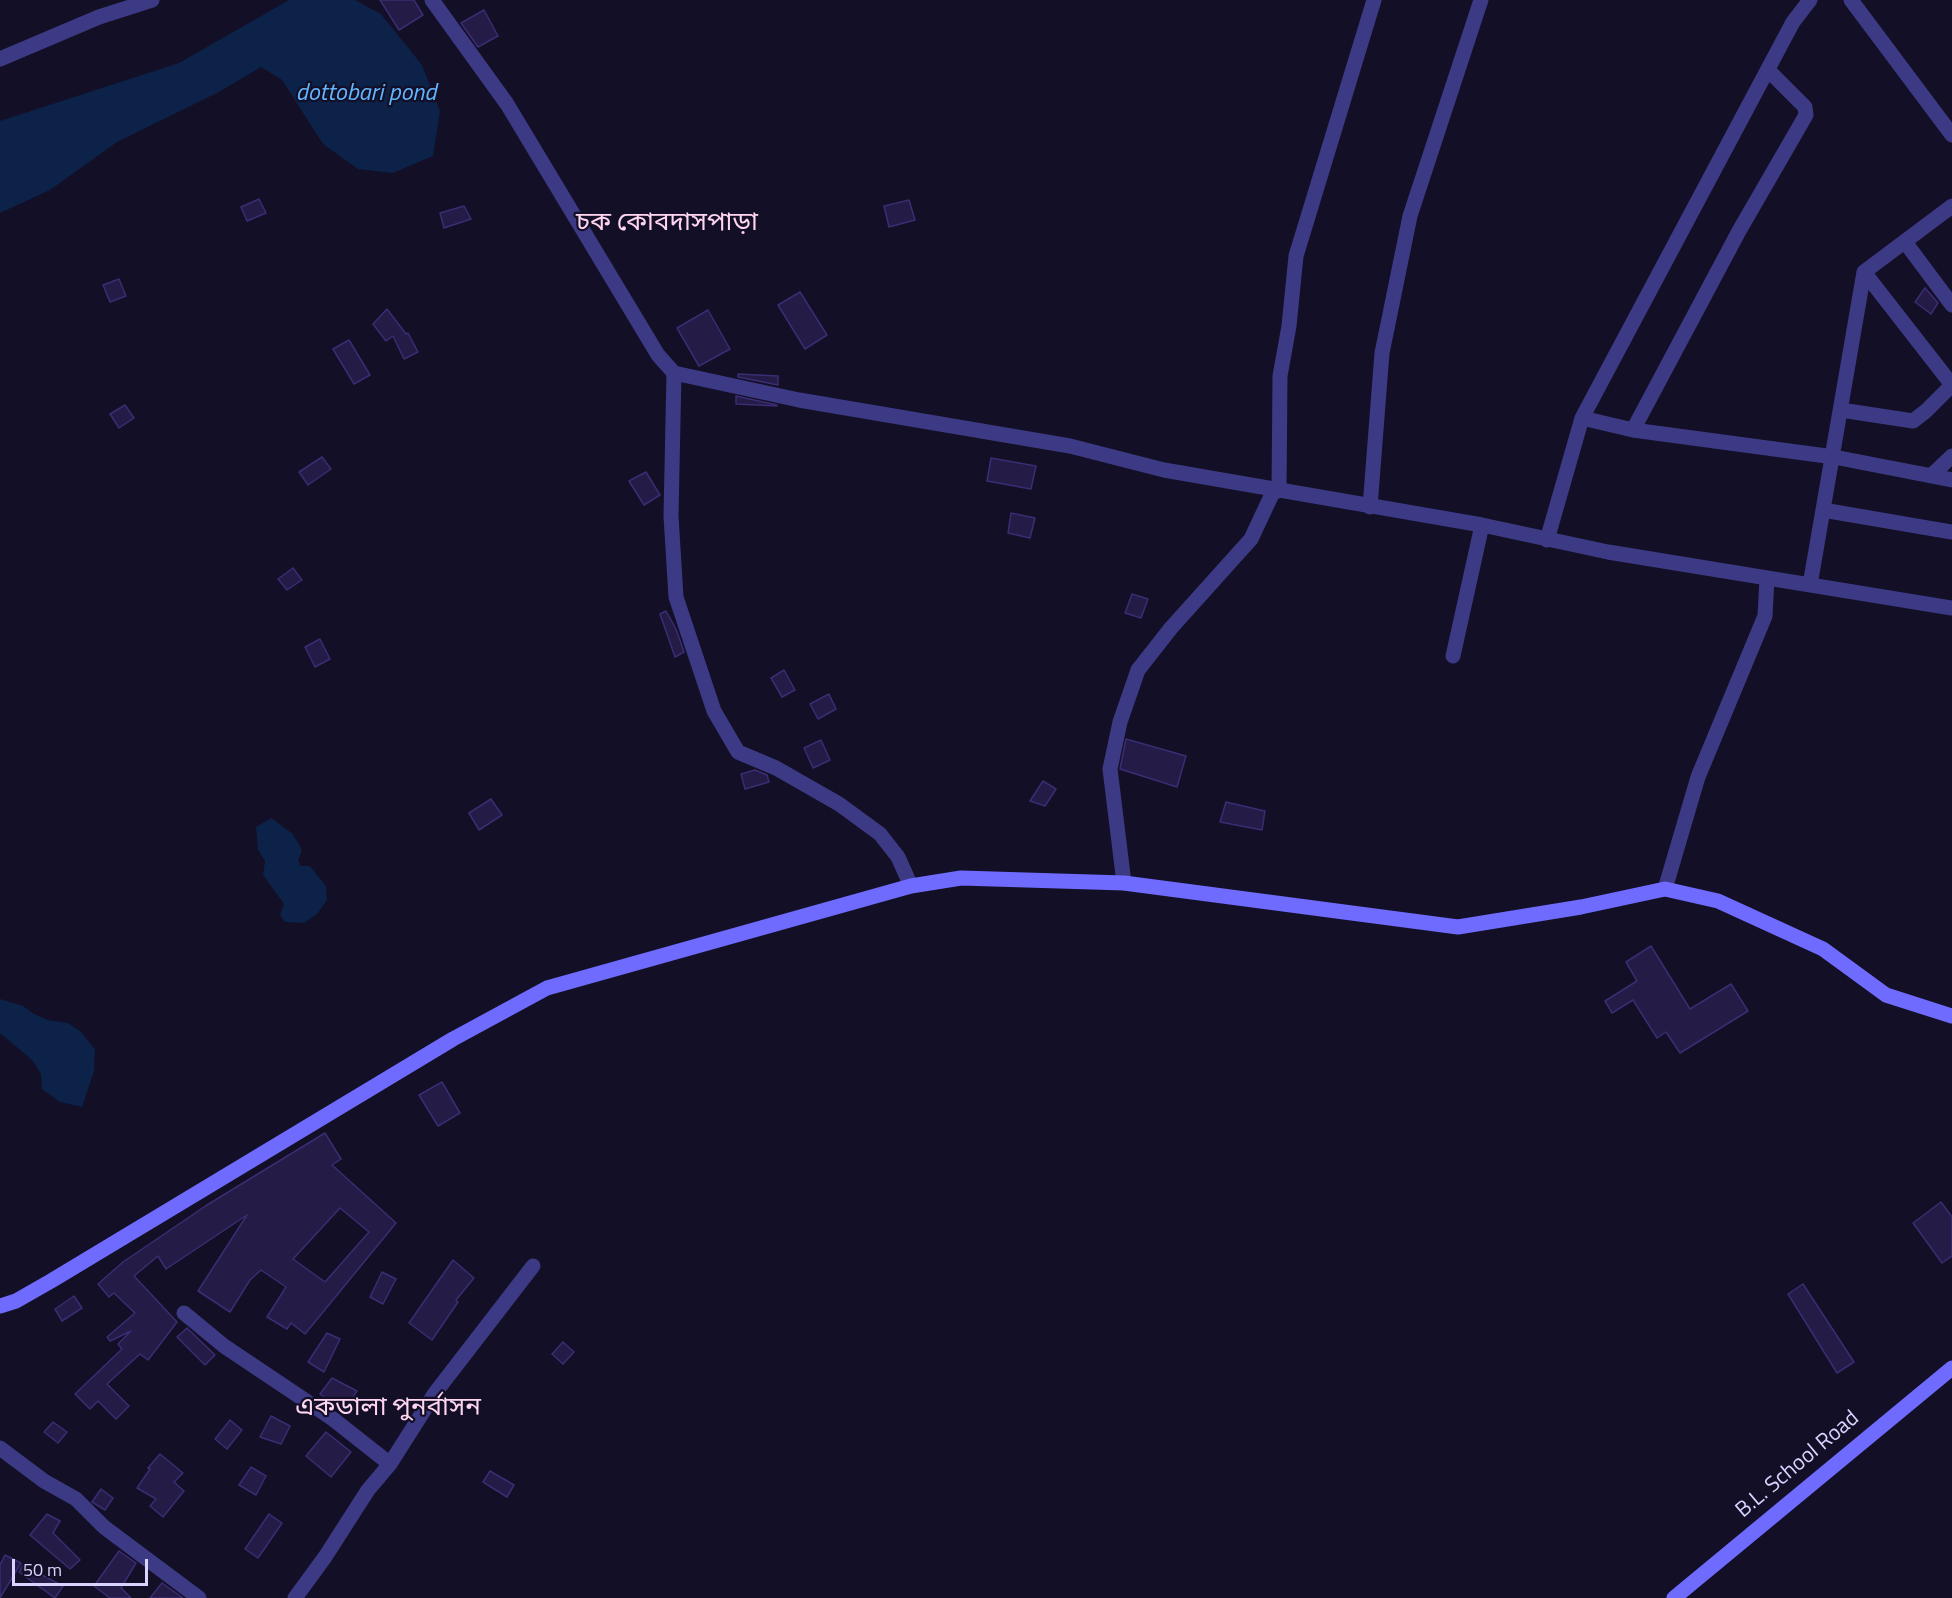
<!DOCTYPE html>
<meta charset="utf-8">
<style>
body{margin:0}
#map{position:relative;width:1952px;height:1598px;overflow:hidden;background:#130f26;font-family:"Titillium Web",sans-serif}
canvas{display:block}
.scale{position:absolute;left:12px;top:1559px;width:136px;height:27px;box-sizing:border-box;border:3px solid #d9d4ff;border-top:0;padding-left:8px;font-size:18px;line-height:21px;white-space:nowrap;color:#d9d4ff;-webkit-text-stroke:4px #130f26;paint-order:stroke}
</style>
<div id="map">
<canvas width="1952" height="1598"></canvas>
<div class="scale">50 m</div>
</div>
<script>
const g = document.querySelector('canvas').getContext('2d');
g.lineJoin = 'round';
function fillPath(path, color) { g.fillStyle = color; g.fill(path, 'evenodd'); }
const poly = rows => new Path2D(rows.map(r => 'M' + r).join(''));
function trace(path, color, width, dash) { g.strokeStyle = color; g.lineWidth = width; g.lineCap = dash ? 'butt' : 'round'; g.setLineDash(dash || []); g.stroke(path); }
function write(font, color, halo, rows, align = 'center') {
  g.font = font + ' "Titillium Web","Noto Sans Bengali",sans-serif'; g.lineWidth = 4.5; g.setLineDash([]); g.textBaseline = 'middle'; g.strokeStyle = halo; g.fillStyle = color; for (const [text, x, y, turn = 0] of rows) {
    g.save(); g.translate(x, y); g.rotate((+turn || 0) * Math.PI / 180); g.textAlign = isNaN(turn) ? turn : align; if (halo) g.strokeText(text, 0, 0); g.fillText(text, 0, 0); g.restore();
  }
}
const water = poly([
 [289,0,355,0,381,14,422,65,440,111,433,156,393,173,358,169,323,144,282,80,261,67,219,92,117,142,50,190,0,213,0,121,179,63],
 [271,818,293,834,302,850,298,861,301,866,310,866,326,886,327,900,317,914,304,923,285,922,280,915,284,904,263,875,265,861,258,850,256,827],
 [0,999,23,1006,34,1014,48,1020,68,1023,80,1031,95,1049,94,1071,82,1107,60,1102,42,1089,41,1074,32,1060,0,1033]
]);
const building = poly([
 [380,0,414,0,423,15,399,30,380,0],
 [484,10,498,36,478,47,461,23,484,10],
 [259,199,266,213,247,221,241,207,259,199],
 [909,200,915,220,889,227,884,206,909,200],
 [464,206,471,219,444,228,440,213,464,206],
 [119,279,126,296,110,302,103,285,119,279],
 [1925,288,1938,303,1931,314,1915,302,1925,288],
 [800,292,827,335,805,349,778,305,800,292],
 [387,309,406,334,408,333,418,352,404,359,393,336,386,341,373,324,387,309],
 [708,310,730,349,699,366,677,328,708,310],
 [349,340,370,375,354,384,333,349,349,340],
 [738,374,778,376,778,385,738,377,738,374],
 [736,396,777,405,777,406,736,404,736,396],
 [125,405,134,418,119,428,110,414,125,405],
 [322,457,331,469,308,485,299,472,322,457],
 [991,458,1036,466,1031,489,987,481,991,458],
 [646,472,660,495,644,505,629,481,646,472],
 [1011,513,1035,518,1030,538,1008,533,1011,513],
 [293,568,302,580,287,590,278,579,293,568],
 [1132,594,1148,599,1141,618,1125,613,1132,594],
 [666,611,676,629,684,652,675,657,660,614,666,611],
 [320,639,330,659,315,667,305,647,320,639],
 [784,670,795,690,782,697,771,678,784,670],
 [829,694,836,709,818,719,810,704,829,694],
 [1126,739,1186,756,1177,787,1120,769,1126,739],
 [821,740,830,760,813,768,804,748,821,740],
 [755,770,767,775,769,782,745,789,741,774,755,770],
 [1043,781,1056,789,1045,806,1030,801,1043,781],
 [491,799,502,815,479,830,469,813,491,799],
 [1226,802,1265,811,1262,830,1220,822,1226,802],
 [1651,946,1690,1009,1731,984,1748,1011,1680,1053,1666,1032,1657,1038,1633,1000,1612,1013,1605,1001,1637,981,1626,962,1651,946],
 [442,1082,460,1113,438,1126,419,1095,442,1082],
 [325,1133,341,1159,332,1165,396,1223,305,1334,291,1323,287,1329,267,1317,286,1287,261,1270,250,1280,230,1312,198,1291,247,1215,166,1269,158,1256,134,1276,177,1322,148,1360,140,1354,107,1384,129,1406,116,1419,98,1401,90,1409,75,1394,122,1349,118,1344,131,1331,110,1341,107,1337,135,1313,114,1293,109,1297,98,1284,123,1262,207,1205,325,1133],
 [340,1208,369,1232,325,1282,293,1259,340,1208],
 [1941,1202,1952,1217,1952,1256,1942,1263,1913,1223,1941,1202],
 [453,1260,474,1278,456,1300,458,1302,432,1340,409,1323,453,1260],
 [382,1272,396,1279,383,1304,370,1297,382,1272],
 [1803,1284,1854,1362,1837,1373,1788,1294,1803,1284],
 [74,1296,82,1308,62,1321,55,1309,74,1296],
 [187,1328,215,1355,205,1365,177,1337,187,1328],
 [327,1333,340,1339,324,1372,308,1362,327,1333],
 [563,1342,574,1352,563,1364,552,1354,563,1342],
 [332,1378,357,1391,343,1412,320,1394,332,1378],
 [271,1416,290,1426,281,1444,260,1437,271,1416],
 [230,1420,242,1430,227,1449,215,1439,230,1420],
 [53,1422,67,1432,58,1443,44,1432,53,1422],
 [326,1432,351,1452,331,1477,306,1456,326,1432],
 [160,1454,183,1473,174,1482,184,1491,163,1517,150,1506,156,1499,137,1488,150,1469,148,1468,160,1454],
 [251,1467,266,1476,256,1495,239,1485,251,1467],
 [490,1471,514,1485,507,1497,483,1482,490,1471],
 [101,1489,113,1498,105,1510,92,1502,101,1489],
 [47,1514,60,1521,53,1533,80,1560,70,1569,30,1535,47,1514],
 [269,1514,282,1523,258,1558,245,1549,269,1514],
 [119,1551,136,1563,121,1588,131,1598,110,1598,94,1586,119,1551],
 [5,1555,21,1563,0,1598,0,1565,5,1555],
 [23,1565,63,1586,55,1598,19,1572,23,1565],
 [162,1583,183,1598,150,1598,162,1583]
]);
const street = poly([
 [432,0,507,104,658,355,674,373,799,400,1070,446,1164,470,1482,525,1608,552,1952,608],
 [1851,0,1952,135],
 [0,59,99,17,152,0],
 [1905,242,1952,305],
 [674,373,671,516,676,597,714,711,738,752,776,768,839,804,880,834,898,857,911,886],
 [1841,410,1913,421,1926,411,1952,385,1864,272],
 [1582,418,1633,430,1834,457,1952,480],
 [1633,430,1739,231,1806,115,1805,107,1768,70],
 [1931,476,1952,456],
 [1279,491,1280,376,1289,326,1296,256,1374,0],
 [1370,507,1382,353,1410,216,1481,0],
 [1823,510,1952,532],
 [1547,540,1582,418,1793,22,1810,0],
 [1810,585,1864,272,1952,206],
 [1453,656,1482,525],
 [1124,883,1110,769,1120,722,1138,670,1171,628,1251,539,1274,490],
 [1665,889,1698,777,1765,616,1767,578],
 [184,1313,224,1346,333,1419,390,1464,368,1490,325,1557,295,1598],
 [0,1448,44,1481,76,1499,104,1527,199,1598],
 [390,1464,435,1393,533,1266]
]);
const secondary = poly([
 [0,1306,16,1301,51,1281,453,1039,547,988,911,886,961,878,1124,883,1458,927,1581,907,1665,889,1718,901,1823,949,1886,995,1952,1016],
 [1674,1598,1952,1368]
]);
const streetNames = [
 ["B.L. School Road",1798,1465,-40]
];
const waterNames = [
 ["dottobari pond",366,94]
];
const quarterNames = [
 ["চক কোবদাসপাড়া",667,224],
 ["একডালা পুনর্বাসন",388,1409]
];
fillPath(water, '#0c2248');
fillPath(building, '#241b47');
trace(building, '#3b2d73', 1.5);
trace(street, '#3d3a85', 15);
trace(secondary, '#6f6bff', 15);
write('22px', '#d9d4ff', '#130f26', streetNames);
write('italic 24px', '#62b6ff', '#130f26', waterNames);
write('26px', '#ffd6f0', '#130f26', quarterNames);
</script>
